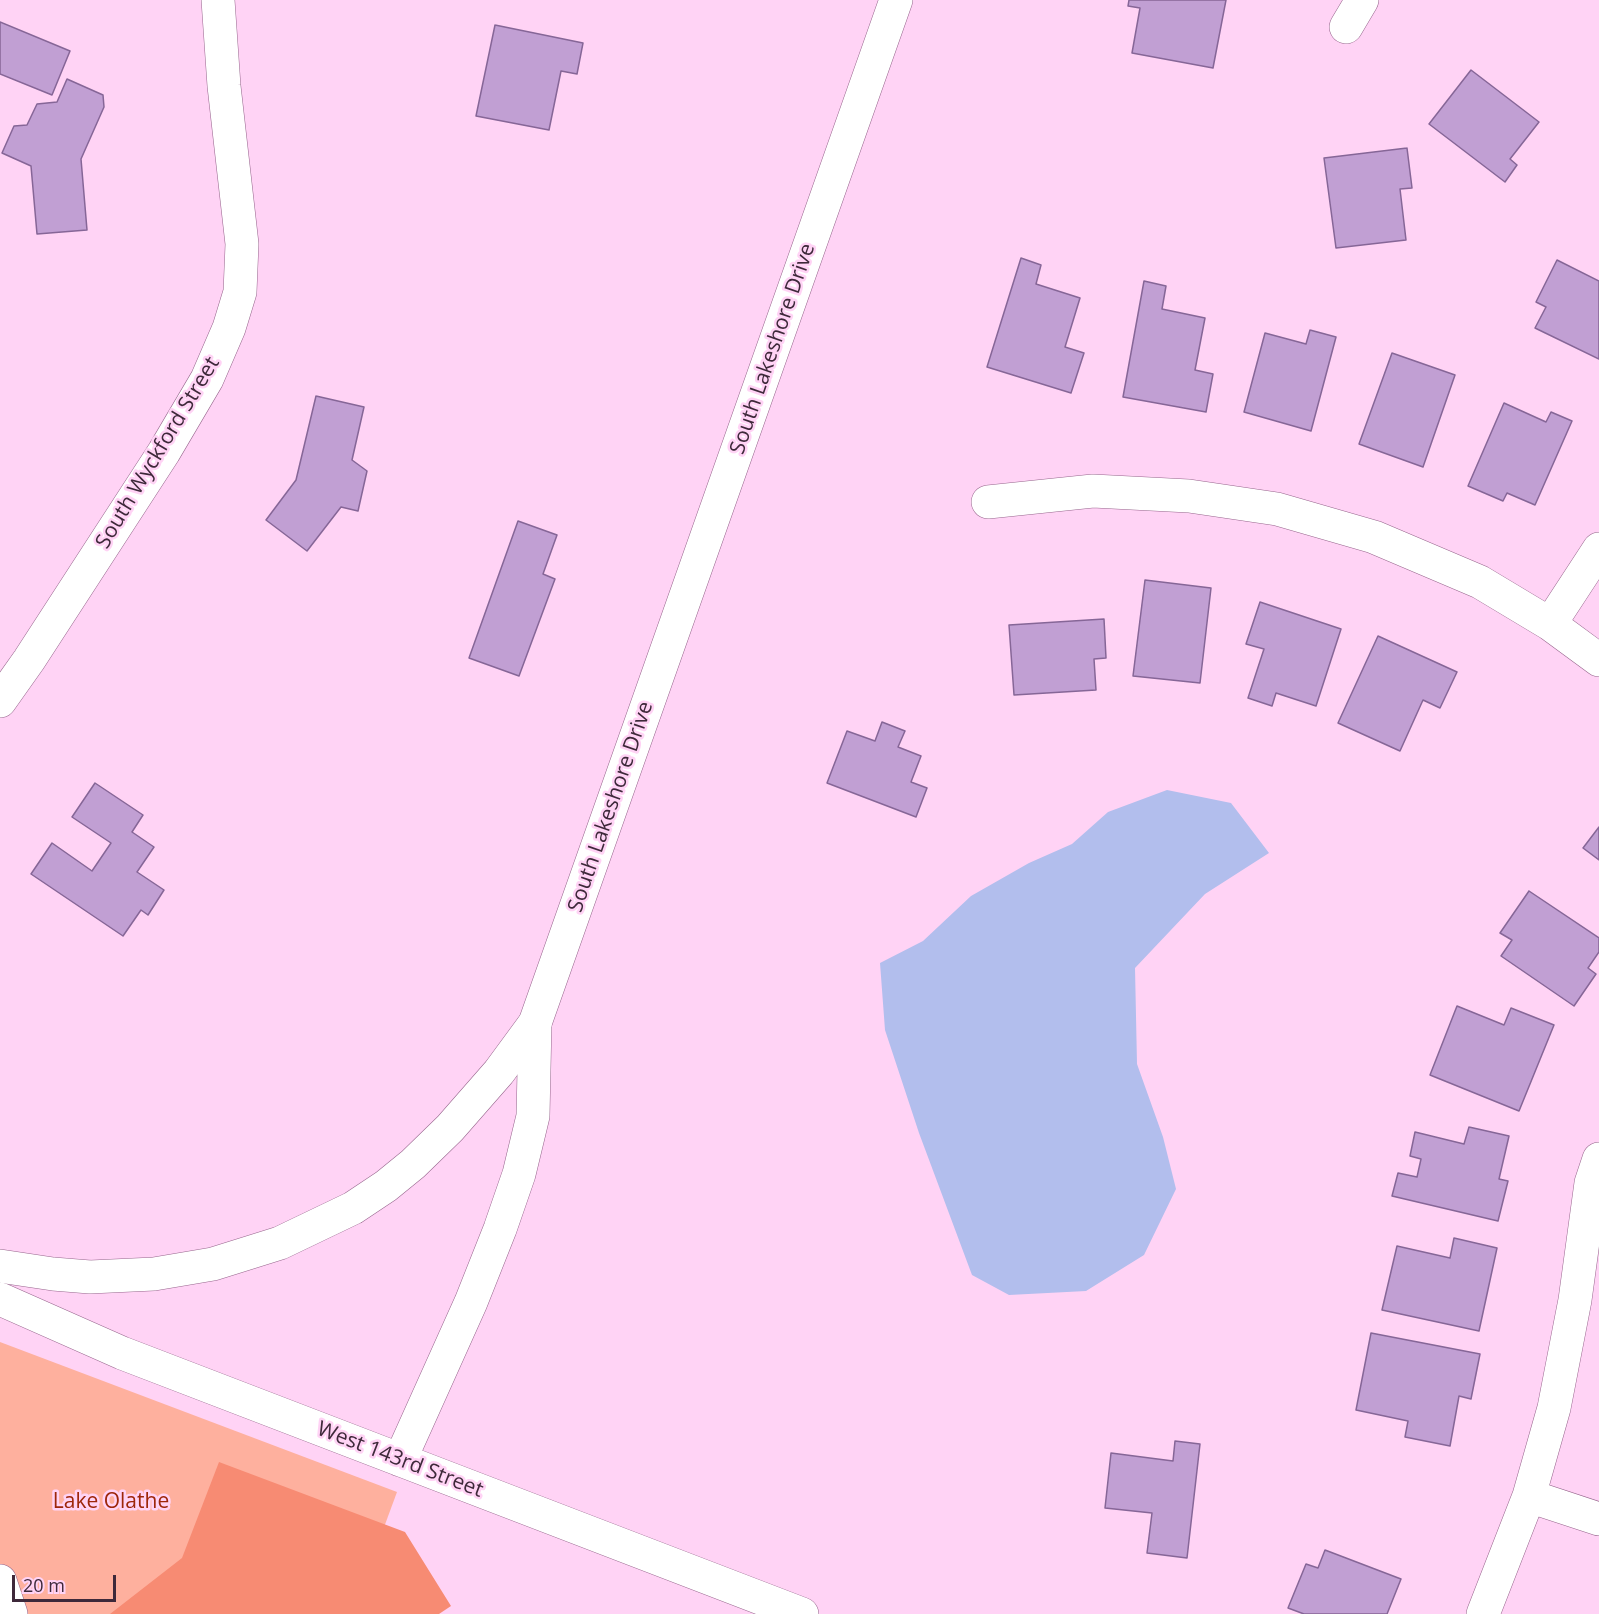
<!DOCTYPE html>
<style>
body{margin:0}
#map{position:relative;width:1599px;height:1614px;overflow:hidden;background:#ffd3f5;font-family:"Open Sans",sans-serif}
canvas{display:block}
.scale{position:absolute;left:12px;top:1575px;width:104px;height:27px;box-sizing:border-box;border:3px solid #3e293a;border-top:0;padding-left:8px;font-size:18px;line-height:21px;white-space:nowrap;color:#3e293a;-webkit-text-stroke:4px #ffd3f5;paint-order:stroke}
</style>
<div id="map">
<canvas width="1599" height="1614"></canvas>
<div class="scale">20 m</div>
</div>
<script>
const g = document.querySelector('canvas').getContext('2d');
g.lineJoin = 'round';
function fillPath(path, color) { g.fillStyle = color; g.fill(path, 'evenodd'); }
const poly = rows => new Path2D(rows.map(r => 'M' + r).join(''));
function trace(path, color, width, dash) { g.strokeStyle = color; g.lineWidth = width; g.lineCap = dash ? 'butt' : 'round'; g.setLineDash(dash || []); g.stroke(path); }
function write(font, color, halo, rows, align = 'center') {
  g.font = font + ' "Open Sans",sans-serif'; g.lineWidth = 5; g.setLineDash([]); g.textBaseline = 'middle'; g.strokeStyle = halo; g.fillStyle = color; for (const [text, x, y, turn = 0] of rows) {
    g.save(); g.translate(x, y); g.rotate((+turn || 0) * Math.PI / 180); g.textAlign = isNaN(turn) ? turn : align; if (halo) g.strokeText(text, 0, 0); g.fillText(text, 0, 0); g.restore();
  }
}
const green = poly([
 [0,1342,397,1492,352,1614,0,1614]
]);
const forest = poly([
 [219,1462,405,1532,451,1606,439,1614,110,1614,182,1558]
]);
const water = poly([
 [1167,790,1231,803,1269,853,1205,894,1135,968,1137,1064,1163,1137,1176,1189,1144,1255,1086,1291,1009,1295,972,1275,919,1133,885,1030,880,963,923,941,971,896,1029,863,1072,844,1108,812]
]);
const building = poly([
 [1129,0,1226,0,1213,68,1132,53,1140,8,1128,6,1129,0],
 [0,22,70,51,52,95,0,74,0,22],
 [495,25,583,43,577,74,561,71,549,130,476,116,495,25],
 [1471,70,1539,122,1510,159,1517,165,1505,182,1429,124,1471,70],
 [67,79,103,95,104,107,81,159,87,230,37,234,31,166,2,153,14,126,27,125,37,104,57,102,67,79],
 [1407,148,1412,188,1400,189,1406,240,1336,248,1324,158,1407,148],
 [1021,258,1041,265,1036,284,1080,298,1065,347,1084,353,1071,393,987,367,1021,258],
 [1557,260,1599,281,1599,359,1535,328,1546,307,1536,302,1557,260],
 [1144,281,1166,286,1162,309,1205,318,1195,370,1213,374,1206,412,1123,397,1144,281],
 [1310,330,1336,337,1311,431,1244,412,1265,333,1306,344,1310,330],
 [1392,353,1455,375,1423,467,1359,444,1392,353],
 [316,396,364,407,352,460,367,471,358,511,341,507,307,551,266,520,296,480,316,396],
 [1504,403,1546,422,1551,412,1572,421,1535,505,1507,493,1503,501,1468,486,1504,403],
 [518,521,557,535,543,574,555,579,519,676,469,658,518,521],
 [1145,580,1211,588,1200,683,1133,676,1145,580],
 [1260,602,1341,629,1316,706,1276,693,1272,706,1248,698,1264,649,1246,644,1260,602],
 [1104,619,1106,658,1094,659,1096,690,1014,695,1009,625,1104,619],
 [1378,636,1457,672,1440,708,1423,700,1400,751,1338,723,1378,636],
 [882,722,905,731,898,747,921,756,911,782,927,788,916,817,827,783,847,731,875,741,882,722],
 [95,783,143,815,132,832,154,847,137,872,164,890,148,915,141,910,123,936,31,874,52,843,92,871,111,843,72,817,95,783],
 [1599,827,1599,860,1583,848,1599,827],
 [1529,891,1599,938,1599,952,1588,968,1596,974,1574,1006,1501,956,1512,940,1500,933,1529,891],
 [1457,1006,1504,1025,1511,1008,1554,1025,1519,1111,1430,1075,1457,1006],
 [1469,1127,1509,1136,1499,1179,1508,1181,1498,1221,1392,1196,1398,1173,1417,1177,1421,1159,1410,1156,1415,1132,1464,1144,1469,1127],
 [1454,1238,1497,1248,1479,1331,1382,1310,1397,1246,1450,1258,1454,1238],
 [1371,1333,1480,1354,1471,1399,1459,1396,1450,1446,1405,1437,1408,1421,1356,1410,1371,1333],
 [1175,1441,1200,1444,1187,1558,1147,1553,1152,1513,1105,1508,1111,1453,1173,1461,1175,1441],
 [1325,1550,1401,1579,1387,1614,1304,1614,1288,1608,1306,1564,1318,1568,1325,1550]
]);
const street = poly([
 [1346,27,1362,0],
 [988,502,1093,491,1189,496,1277,509,1374,537,1480,582,1550,624,1599,660],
 [1550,624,1599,549],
 [0,701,29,660,164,452,207,379,229,328,240,292,242,244,224,86,218,0],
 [0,1299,122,1353,802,1614],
 [400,1460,471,1302,500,1229,519,1174,533,1116,535,1023],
 [1529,1496,1599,1519],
 [0,1581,11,1614],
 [1483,1614,1529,1496,1554,1408,1575,1300,1591,1183,1599,1159]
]);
const secondary = poly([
 [0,1266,53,1274,90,1277,154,1274,213,1264,280,1243,353,1208,386,1186,413,1164,450,1128,499,1072,535,1023,896,0]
]);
const streetNames = [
 ["South Lakeshore Drive",773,349,-71],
 ["South Wyckford Street",158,453,-59],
 ["South Lakeshore Drive",611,807,-71],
 ["West 143rd Street",400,1460,21]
];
const parkNames = [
 ["Lake Olathe",111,1502]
];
fillPath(green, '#feb09e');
fillPath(forest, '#f78b73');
fillPath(water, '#b2beed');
fillPath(building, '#c19fd3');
trace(building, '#866697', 1.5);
trace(street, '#97668d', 34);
trace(secondary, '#97668d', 34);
trace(street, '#fff', 33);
trace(secondary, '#fff', 33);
write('21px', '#3e293a', '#ffd3f5', streetNames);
write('21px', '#9d2609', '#ffd3f5', parkNames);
</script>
